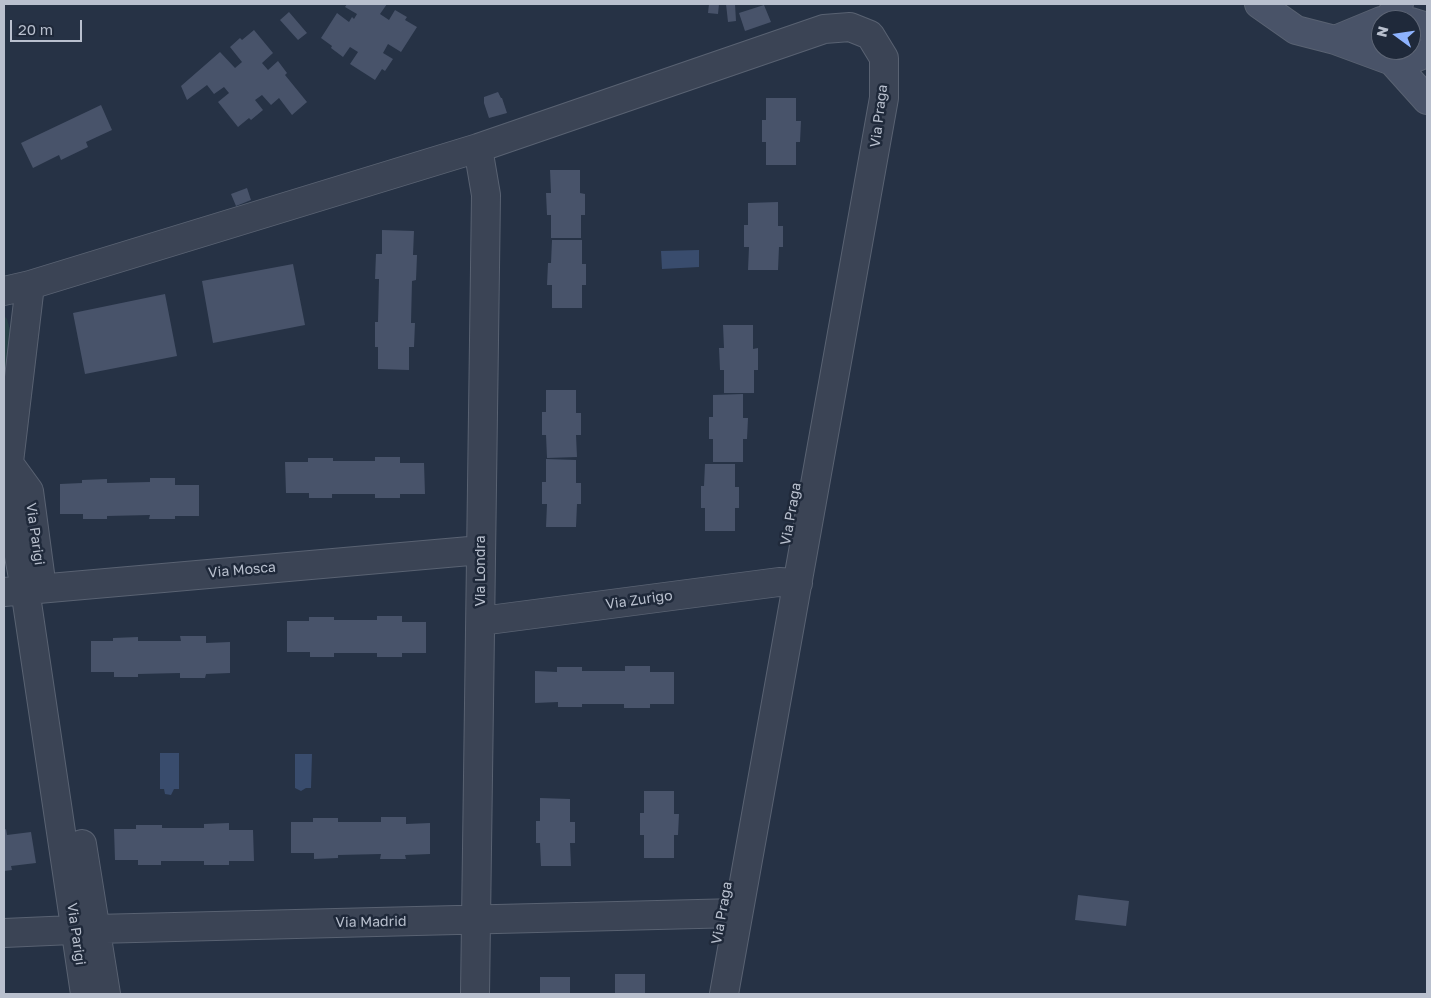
<!DOCTYPE html>
<style>
body{margin:0}
#map{position:relative;width:1431px;height:998px;overflow:hidden;background:#263245;font-family:"Golos Text",sans-serif}
canvas{display:block}
.frame{position:absolute;inset:0;border:5px solid #b9c0ce;pointer-events:none}
.north{position:absolute;left:1371px;top:10px;width:50px;height:50px;box-sizing:border-box;background:#1f293a;border:1px solid #5d6575;border-radius:50%;rotate:284deg;font-size:14px;font-weight:700;line-height:20px;text-align:center;color:#b9c0ce}
.north::after{content:'';display:block;margin:auto;width:18px;height:22px;background:#8eb3fe;clip-path:polygon(50% 0,100% 100%,50% 72%,0 100%)}
.scale{position:absolute;left:10px;top:20px;width:72px;height:22px;box-sizing:border-box;border:2px solid #b9c0ce;border-top:0;padding-left:6px;font-size:15px;line-height:18px;white-space:nowrap;color:#b9c0ce;-webkit-text-stroke:4px #1f293a;paint-order:stroke}
</style>
<div id="map">
<canvas width="1431" height="998"></canvas>
<div class="frame"></div>
<div class="north">N</div>
<div class="scale">20 m</div>
</div>
<script>
const g = document.querySelector('canvas').getContext('2d');
g.lineJoin = 'round';
function fillPath(path, color) { g.fillStyle = color; g.fill(path, 'evenodd'); }
const poly = rows => new Path2D(rows.map(r => 'M' + r).join(''));
function trace(path, color, width, dash) { g.strokeStyle = color; g.lineWidth = width; g.lineCap = dash ? 'butt' : 'round'; g.setLineDash(dash || []); g.stroke(path); }
function write(font, color, halo, rows, align = 'center') {
  g.font = font + ' "Golos Text",sans-serif'; g.lineWidth = 5; g.setLineDash([]); g.textBaseline = 'middle'; g.strokeStyle = halo; g.fillStyle = color; for (const [text, x, y, turn = 0] of rows) {
    g.save(); g.translate(x, y); g.rotate((+turn || 0) * Math.PI / 180); g.textAlign = isNaN(turn) ? turn : align; if (halo) g.strokeText(text, 0, 0); g.fillText(text, 0, 0); g.restore();
  }
}
const green = poly([
 [4,316,7,319,10,330,4,416]
]);
const water = poly([
 [699,250,699,267,662,269,661,251],
 [160,753,179,753,179,789,174,789,171,795,165,794,164,789,160,789],
 [295,754,312,754,311,788,306,788,301,791,295,788]
]);
const building = poly([
 [347,4,387,4,380,14,389,20,395,10,407,17,405,20,417,27,401,52,388,44,383,53,393,59,385,71,382,69,375,80,350,64,358,52,350,47,343,57,331,48,332,46,321,38,337,13,349,22,352,17,354,19,357,14,345,7],
 [709,4,719,4,718,14,708,13],
 [726,4,735,4,736,21,728,22],
 [764,5,771,22,745,31,739,13],
 [289,12,307,33,298,40,280,20],
 [254,30,273,53,262,63,268,70,278,61,287,73,285,75,307,102,292,115,279,98,271,105,262,95,255,100,263,110,251,120,249,118,238,127,218,102,229,93,224,87,214,94,207,85,187,100,181,86,220,52,235,68,242,62,230,47,240,38,242,40],
 [498,92,501,98,502,98,507,113,489,118,484,103,484,97],
 [766,98,796,98,796,121,801,121,800,142,796,142,796,165,766,165,766,142,762,142,762,120,766,120],
 [101,105,112,130,86,142,88,147,61,160,59,155,33,168,21,143],
 [550,170,580,170,580,193,585,194,585,215,581,215,581,238,551,238,551,215,547,215,546,193,551,193],
 [247,188,251,200,236,206,231,194],
 [778,202,778,226,783,226,783,247,779,247,778,270,748,270,749,247,744,247,744,225,748,225,748,203],
 [382,230,414,231,413,255,417,255,416,280,412,281,411,323,415,323,414,347,409,347,409,370,378,369,378,347,375,347,375,322,378,322,379,279,375,279,376,254,382,254],
 [552,240,582,240,582,264,586,264,586,285,582,285,582,308,552,308,552,285,547,285,548,263,551,263],
 [293,264,305,325,213,343,202,281],
 [165,294,177,356,85,374,73,313],
 [723,325,753,325,753,349,758,348,758,370,754,370,754,393,724,393,724,370,720,370,719,348,724,348],
 [546,390,576,390,576,413,581,413,581,435,576,435,577,457,547,458,546,435,542,435,542,412,546,412],
 [743,394,743,418,748,418,747,439,743,439,743,462,713,462,713,439,709,439,709,417,713,417,713,395],
 [375,457,400,457,400,463,424,463,425,494,400,494,400,498,375,498,375,494,332,494,332,498,309,498,309,493,286,493,285,462,308,462,308,458,333,458,333,461,375,461],
 [546,459,576,460,576,483,581,483,581,504,577,504,576,527,546,527,547,504,542,504,542,482,546,482],
 [705,464,735,464,735,487,739,487,739,508,735,508,735,531,705,531,705,508,701,508,701,486,704,486],
 [150,478,175,478,175,485,199,485,199,516,175,516,175,519,149,519,150,515,107,516,107,519,83,519,83,514,60,514,60,484,82,483,82,480,107,479,107,483,150,482],
 [377,616,402,616,402,622,426,622,426,653,402,653,402,657,377,657,377,653,334,653,334,657,310,657,310,652,287,652,287,621,309,621,309,617,334,617,334,620,377,620],
 [180,636,206,636,206,643,230,642,230,673,206,674,205,678,180,678,180,673,138,674,138,677,114,677,114,672,91,672,91,641,113,641,113,638,138,637,138,641,181,641],
 [625,666,650,666,650,672,674,672,674,704,650,704,650,708,624,708,624,704,582,704,582,707,558,707,558,702,535,703,535,671,557,672,557,667,582,667,582,671,625,671],
 [644,791,674,791,674,814,679,814,678,835,674,835,674,858,644,858,644,835,640,835,640,813,644,813],
 [540,798,570,799,570,822,575,822,575,843,570,843,571,866,541,866,540,843,536,843,536,821,540,821],
 [381,817,406,817,406,824,430,823,430,854,405,855,406,859,380,859,381,854,338,855,338,858,314,859,314,853,291,853,291,822,313,822,313,818,338,818,338,822,381,822],
 [229,823,229,830,253,830,254,861,229,861,229,865,204,865,204,861,161,861,161,865,138,865,138,860,115,860,114,829,136,829,136,825,162,825,162,828,204,828,204,824],
 [6,829,7,835,31,832,36,863,11,866,12,870,4,871,4,830],
 [1078,895,1129,901,1126,926,1075,920],
 [615,974,645,974,645,994,615,994],
 [540,977,570,977,570,994,540,994]
]);
const minor = poly([
 [30,285,9,462,8,495,25,589,85,994],
 [4,291,30,285,478,148,824,29,850,27,870,35,884,58,884,98,724,994],
 [5,458,29,491,41,581],
 [4,592,481,550],
 [481,621,779,582,798,583],
 [82,844,106,994],
 [4,933,95,929,738,913],
 [475,994,486,195,478,148]
]);
const secondary = poly([
 [1259,4,1296,30,1335,40,1392,61,1427,100],
 [1389,18,1399,4],
 [1411,22,1427,27],
 [1335,40,1381,21],
 [1392,61,1412,59,1427,53]
]);
const streetNames = [
 ["Via Praga",879,116,-83],
 ["Via Praga",791,514,-80],
 ["Via Parigi",35,534,82],
 ["Via Mosca",242,570,-5],
 ["Via Londra",481,571,-90],
 ["Via Zurigo",639,600,-8],
 ["Via Praga",722,913,-80],
 ["Via Madrid",371,922,-1],
 ["Via Parigi",76,934,82]
];
fillPath(green, '#284146');
fillPath(water, '#394c6d');
fillPath(building, '#48536a');
trace(minor, '#596272', 30);
trace(secondary, '#596272', 30);
trace(minor, '#3b4455', 28);
trace(secondary, '#495368', 28);
write('14px', '#b9c0ce', '#1f293a', streetNames);
</script>
